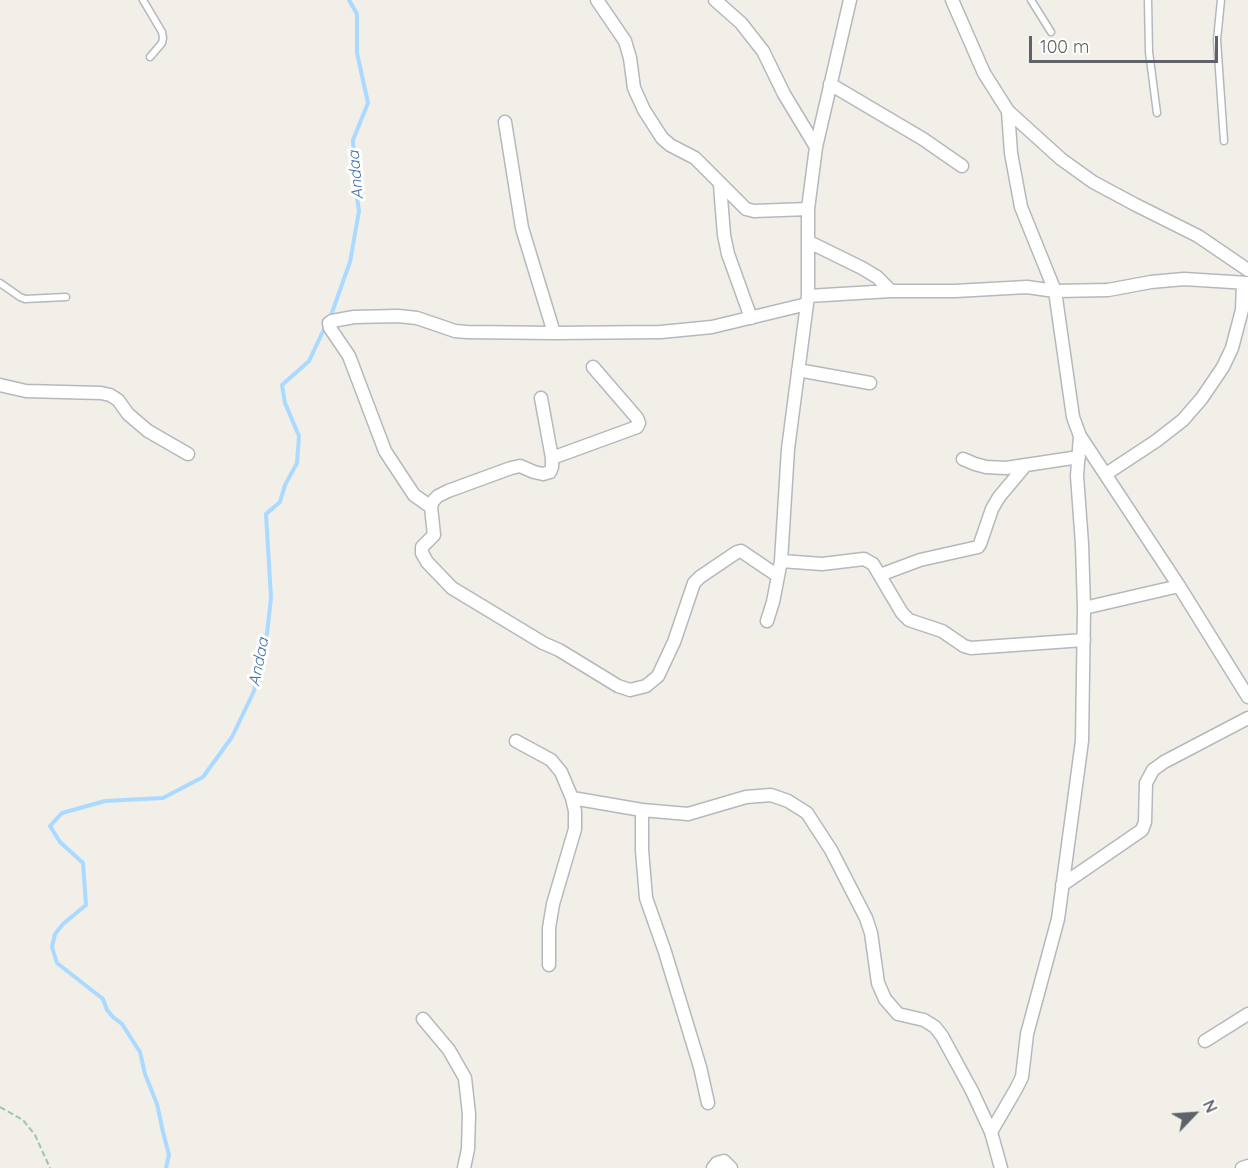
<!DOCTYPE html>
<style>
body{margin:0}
#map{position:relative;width:1248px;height:1168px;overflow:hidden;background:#f1efe8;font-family:Quicksand,sans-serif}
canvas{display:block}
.north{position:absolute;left:1164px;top:1084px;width:60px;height:60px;-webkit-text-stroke:4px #fff;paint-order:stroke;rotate:65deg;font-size:16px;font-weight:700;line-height:24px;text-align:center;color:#5f6368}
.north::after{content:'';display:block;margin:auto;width:21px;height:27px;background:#5f6368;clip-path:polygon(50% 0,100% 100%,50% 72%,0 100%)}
.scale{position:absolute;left:1029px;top:36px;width:189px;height:27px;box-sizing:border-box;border:3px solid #5f6368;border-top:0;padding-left:8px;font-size:18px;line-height:21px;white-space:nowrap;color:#5f6368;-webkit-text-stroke:4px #fff;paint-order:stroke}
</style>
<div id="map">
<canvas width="1248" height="1168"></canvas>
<div class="north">N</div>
<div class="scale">100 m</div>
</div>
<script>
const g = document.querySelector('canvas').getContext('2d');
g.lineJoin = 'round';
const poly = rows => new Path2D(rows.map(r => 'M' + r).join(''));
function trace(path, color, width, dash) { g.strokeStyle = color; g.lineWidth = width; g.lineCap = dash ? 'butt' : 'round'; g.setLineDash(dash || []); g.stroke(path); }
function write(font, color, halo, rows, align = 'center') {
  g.font = font + ' Quicksand,sans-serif'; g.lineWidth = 6; g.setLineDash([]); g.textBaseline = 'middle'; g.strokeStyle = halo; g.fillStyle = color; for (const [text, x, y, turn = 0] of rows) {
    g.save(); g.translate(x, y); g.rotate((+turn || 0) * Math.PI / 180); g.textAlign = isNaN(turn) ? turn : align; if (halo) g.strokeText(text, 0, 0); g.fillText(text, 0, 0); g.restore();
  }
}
const stream = poly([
 [330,318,350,262,359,211,355,184,353,140,368,103,357,53,357,14,349,0],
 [166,1168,169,1155,163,1132,157,1104,145,1074,140,1052,122,1024,113,1017,107,1010,103,999,57,963,52,947,55,934,63,924,86,905,83,863,60,842,50,826,62,813,105,801,163,798,203,777,232,737,254,691,267,633,271,598,266,514,280,502,285,485,297,463,299,436,285,403,282,385,309,361,325,327]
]);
const path = poly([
 [0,1107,23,1120,35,1135,50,1168]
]);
const service = poly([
 [143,0,162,32,163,38,162,43,150,57],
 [1031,0,1051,32],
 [1148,0,1149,52,1157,113],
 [1221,0,1217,40,1224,141],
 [0,283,20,297,25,299,66,297]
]);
const minor = poly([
 [597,0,625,41,630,58,634,88,644,110,662,138,670,145,695,158,746,209,754,211,808,209],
 [715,0,741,23,763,51,784,94,816,147],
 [952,0,984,73,1008,111,1061,159,1093,182,1136,205,1198,236,1248,270],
 [830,84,923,139,962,166],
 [1008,111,1011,153,1021,207,1055,291,1073,417,1080,436,1179,586,1248,697],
 [505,122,522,228,554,333],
 [720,185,724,235,728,254,751,318],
 [809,242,862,268,877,277,891,291],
 [808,296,891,291,955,291,1027,287,1055,291,1108,290,1151,282,1184,279,1248,283],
 [798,370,870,383],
 [0,385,26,391,101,393,110,395,118,400,128,414,148,431,188,454],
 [541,398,552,458,552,467,550,472,543,474,534,472,520,466,511,468,448,491,438,496,433,501,431,507,434,535,422,547,422,553,427,562,452,588,543,643,559,650,618,686,630,690,646,686,658,676,674,642,694,583,700,577,737,552,741,551,778,576],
 [552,458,637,427,639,423,637,418,593,367],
 [963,459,975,464,986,467,1006,468,1079,457],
 [1106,474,1156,441,1183,420,1202,398,1223,367,1232,348,1242,310,1243,283],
 [431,507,414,495,385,451,349,356,330,328,329,323,332,321,354,317,398,316,417,318,455,331,467,332,554,333,661,332,712,327,807,304],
 [781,561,822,564,864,559,873,564,902,613,909,620,942,631,964,646,971,648,1084,640],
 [880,575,920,560,978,547,980,544,992,509,999,497,1025,466],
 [1084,608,1179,586],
 [767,621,773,602,781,561,788,449,808,296,808,209,816,147,850,0],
 [516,741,551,760,561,772,572,798,575,811,575,829,553,904,549,928,549,965],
 [572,798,642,810],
 [1062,885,1142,830,1145,822,1146,783,1153,770,1164,762,1248,718],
 [423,1019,449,1050,465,1078,469,1114,468,1149,464,1168],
 [1205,1041,1248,1014],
 [708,1103,700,1067,665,952,646,898,642,850,642,810,688,814,746,797,771,795,788,801,807,813,831,850,866,918,871,933,878,983,885,999,898,1014,924,1020,935,1027,942,1036,972,1091,991,1132,1001,1168],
 [991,1132,1016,1089,1022,1077,1027,1034,1058,919,1082,741,1084,608,1082,544,1077,476,1080,436],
 [713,1168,717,1163,724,1161,731,1168],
 [1242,1168,1248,1166]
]);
const waterNames = [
 ["Andaa",356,175,-95],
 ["Andaa",259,662,-79]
];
trace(stream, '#aadaff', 4);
trace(service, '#b5b8bc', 9);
trace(minor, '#b5b8bc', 15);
trace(path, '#9cc7a9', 2, [6, 3]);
trace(service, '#fff', 6);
trace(minor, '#fff', 12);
write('italic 16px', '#4174aa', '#fff', waterNames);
</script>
